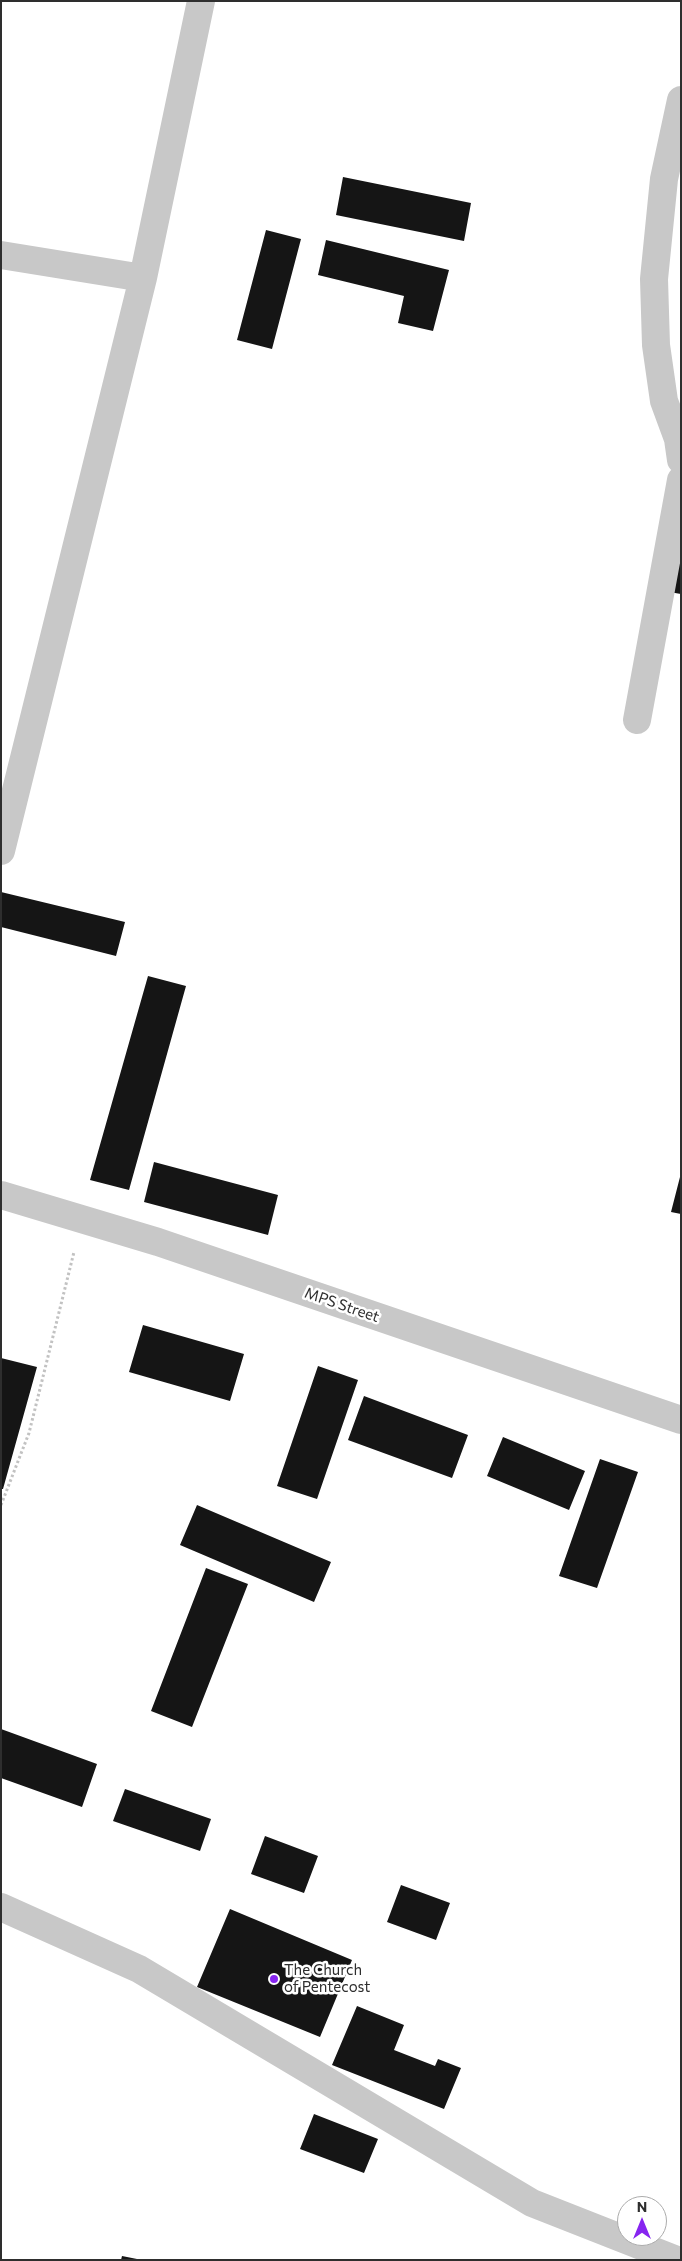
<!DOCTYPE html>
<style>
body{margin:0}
#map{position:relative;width:682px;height:2261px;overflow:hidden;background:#fff;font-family:Commissioner,sans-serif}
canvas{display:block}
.frame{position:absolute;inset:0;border:2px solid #2e2e2e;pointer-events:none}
.north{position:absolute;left:617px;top:2196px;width:50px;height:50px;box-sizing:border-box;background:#fff;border:1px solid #ababab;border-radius:50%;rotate:0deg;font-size:14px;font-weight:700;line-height:20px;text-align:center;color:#2e2e2e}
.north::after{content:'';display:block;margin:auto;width:18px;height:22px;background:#8725f0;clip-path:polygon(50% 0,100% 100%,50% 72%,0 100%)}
</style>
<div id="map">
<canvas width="682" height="2261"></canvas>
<div class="frame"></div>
<div class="north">N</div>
</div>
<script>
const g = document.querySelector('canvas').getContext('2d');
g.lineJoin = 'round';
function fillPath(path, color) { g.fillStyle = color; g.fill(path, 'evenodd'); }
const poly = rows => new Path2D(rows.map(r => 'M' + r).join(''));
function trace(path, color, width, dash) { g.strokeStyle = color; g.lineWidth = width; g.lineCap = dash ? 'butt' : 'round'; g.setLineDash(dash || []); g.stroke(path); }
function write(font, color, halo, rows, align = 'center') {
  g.font = font + ' Commissioner,sans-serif'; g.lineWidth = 5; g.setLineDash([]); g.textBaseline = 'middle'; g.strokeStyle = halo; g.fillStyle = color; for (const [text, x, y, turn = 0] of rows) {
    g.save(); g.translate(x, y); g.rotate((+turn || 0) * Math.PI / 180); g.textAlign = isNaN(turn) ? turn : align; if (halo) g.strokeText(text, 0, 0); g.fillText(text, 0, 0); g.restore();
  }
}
const building = poly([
 [343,177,471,203,464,241,336,215],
 [266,230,301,239,272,349,237,340],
 [326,240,449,270,433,331,398,323,404,296,318,275],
 [681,554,681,594,669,592],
 [1,892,125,922,116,956,1,927],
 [148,976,186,986,129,1190,90,1180],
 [154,1162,278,1195,268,1235,144,1202],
 [680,1177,681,1177,681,1214,671,1212],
 [143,1325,244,1354,230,1401,129,1372],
 [1,1358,37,1367,3,1489,1,1489],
 [318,1366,358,1380,317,1499,277,1486],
 [364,1396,468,1435,452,1478,348,1440],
 [503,1437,585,1471,569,1510,487,1476],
 [600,1459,638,1472,597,1588,559,1576],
 [197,1505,331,1562,314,1602,180,1545],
 [206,1568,248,1584,192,1727,151,1711],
 [1,1729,97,1764,82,1807,1,1778],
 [125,1789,211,1819,200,1851,113,1821],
 [265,1836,318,1856,304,1893,251,1874],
 [401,1885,450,1903,436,1940,387,1922],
 [230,1909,352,1960,320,2037,197,1987],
 [357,2006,404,2025,394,2050,435,2066,438,2059,461,2068,444,2109,332,2065],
 [314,2114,378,2139,364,2173,300,2149],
 [122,2256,137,2259,137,2260,121,2260]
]);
const path = poly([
 [1,1505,29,1433,74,1252]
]);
const street = poly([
 [681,100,664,179,654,279,656,345,664,401,678,439,681,460],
 [1,255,143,278],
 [637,720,681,480],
 [1,851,143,278,201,1],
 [1,1195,158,1242,681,1420],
 [1,1907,139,1969,532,2203,677,2260]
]);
const markers = [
 [274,1979,5,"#8725f0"]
];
const streetNames = [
 ["MPS Street",342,1305,19]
];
const poiNames = [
 ["The Church",284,1970],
 ["of Pentecost",284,1987]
];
fillPath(building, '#151515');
trace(path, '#c2c2c2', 3, [2.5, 2.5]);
trace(street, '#c8c8c8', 28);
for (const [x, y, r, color] of markers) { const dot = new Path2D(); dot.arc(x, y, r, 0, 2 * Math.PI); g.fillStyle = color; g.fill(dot); trace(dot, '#fff', 2); }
write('15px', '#2e2e2e', '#fff', streetNames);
write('15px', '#2e2e2e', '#fff', poiNames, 'left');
</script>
